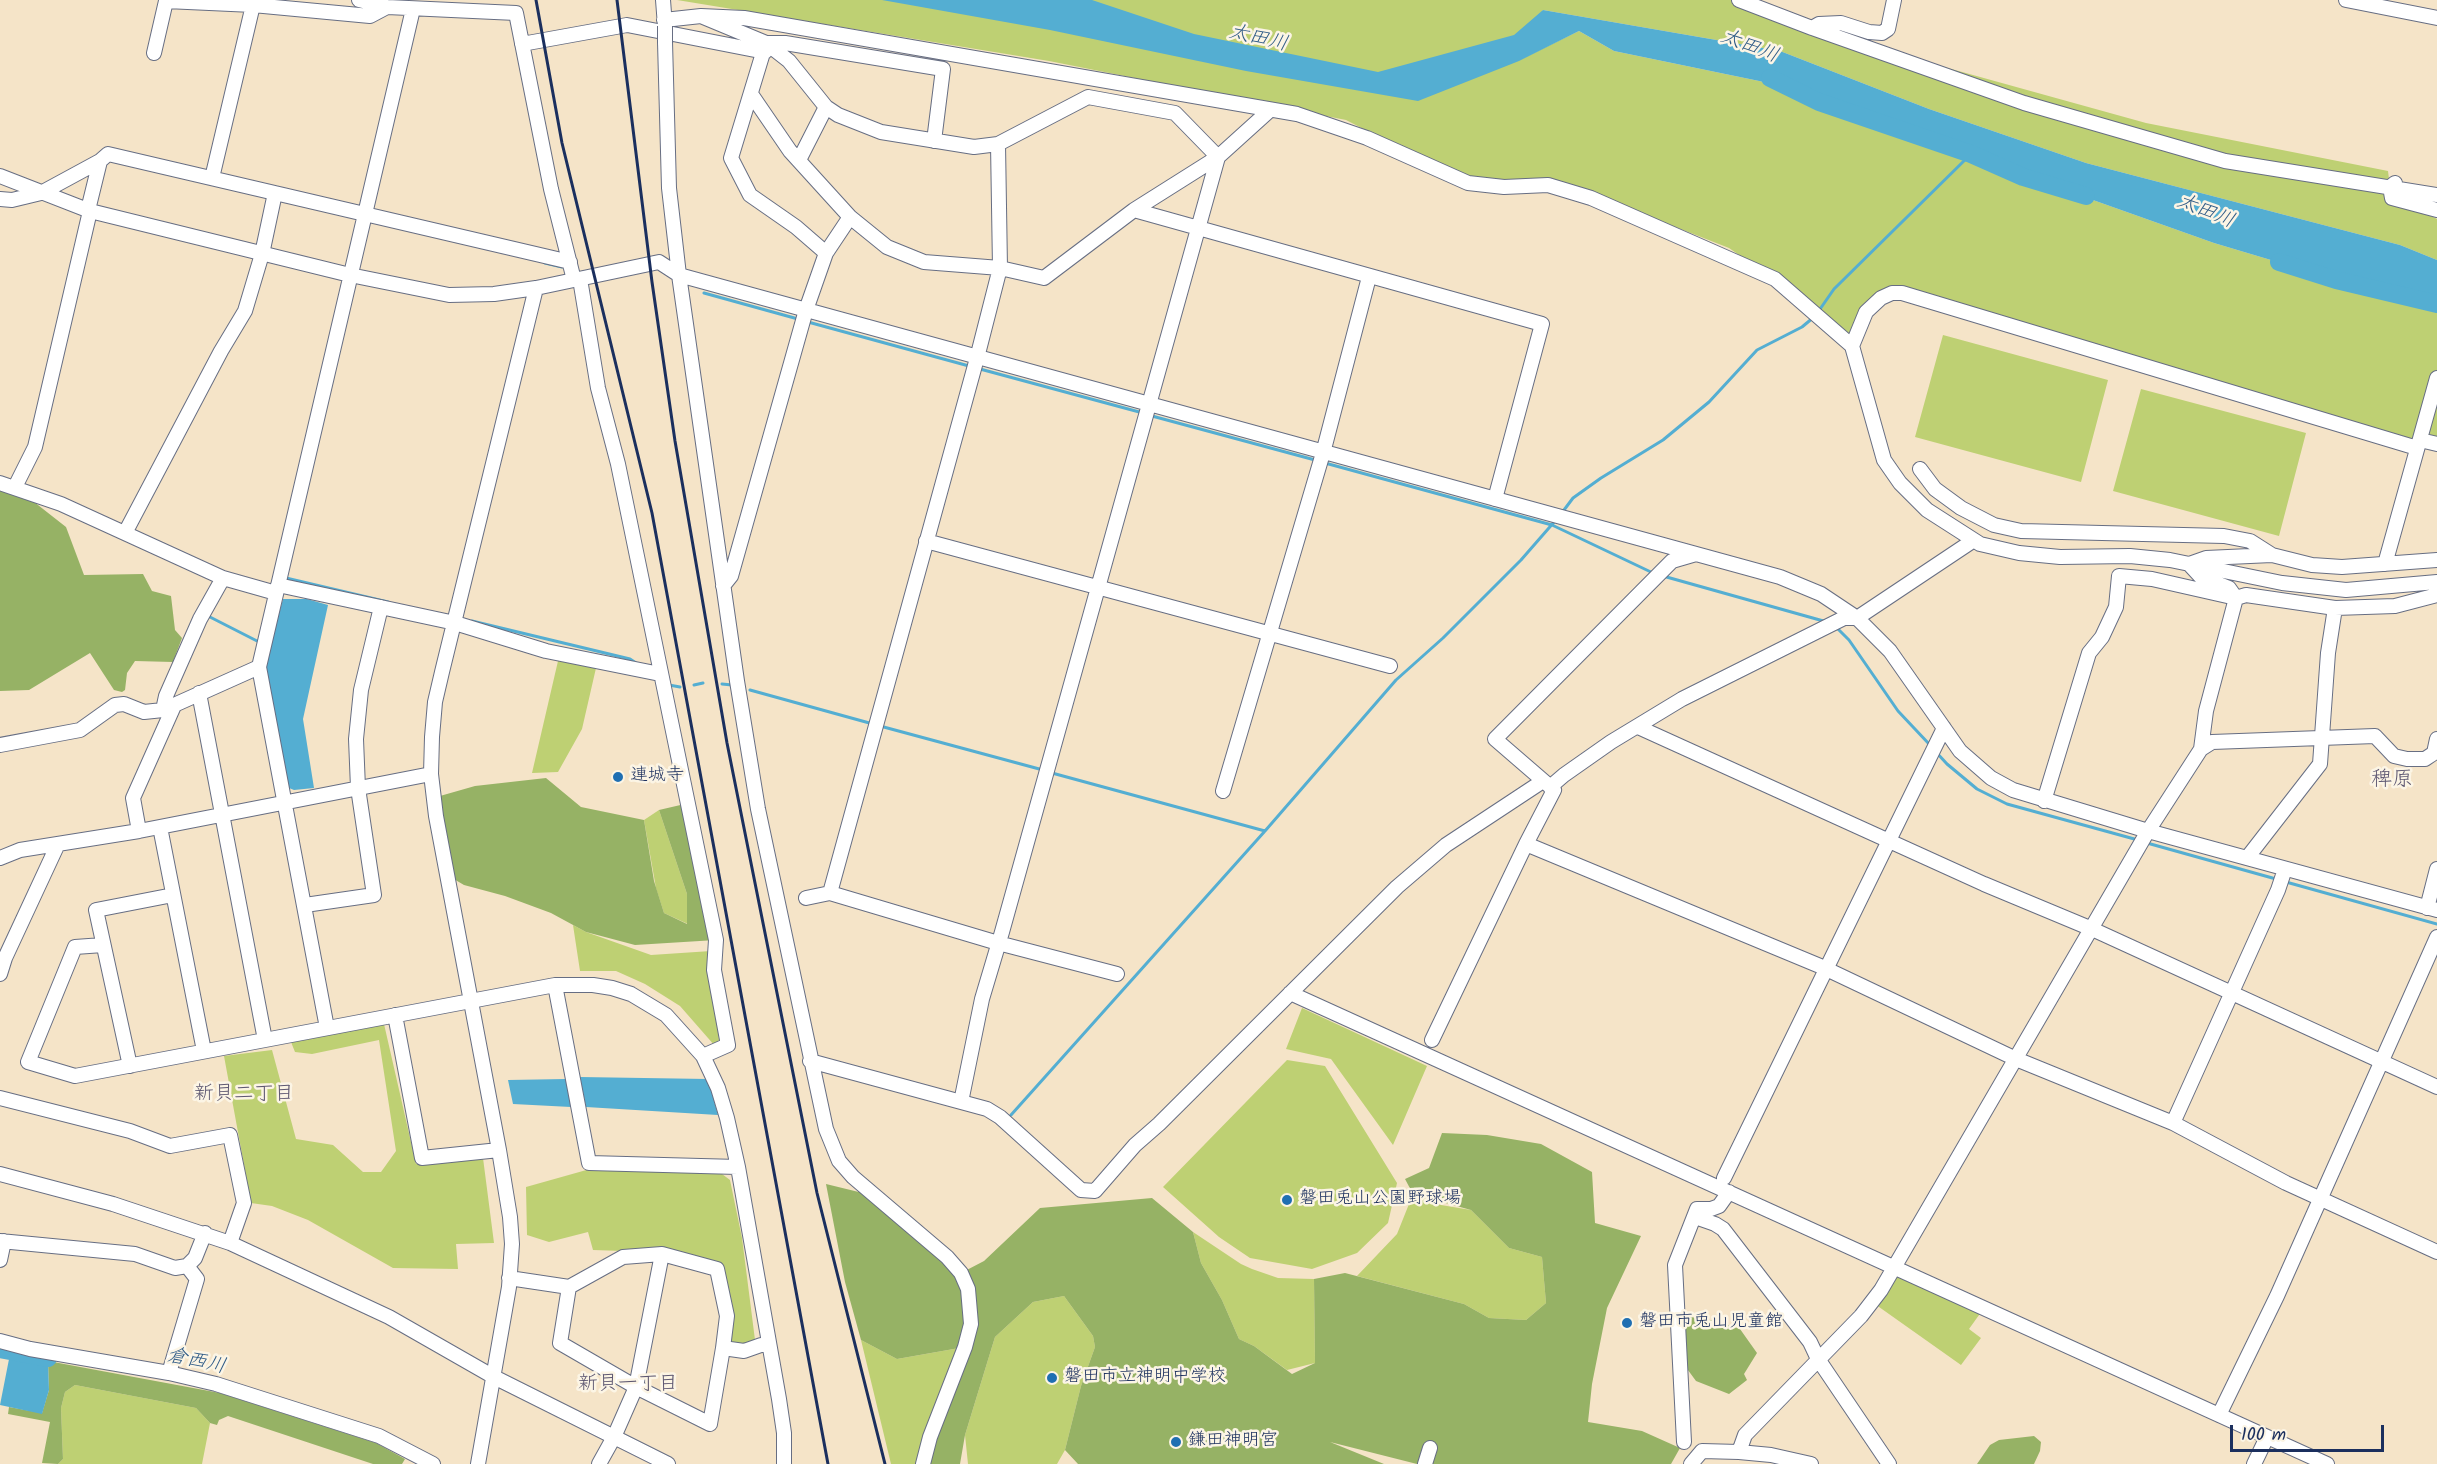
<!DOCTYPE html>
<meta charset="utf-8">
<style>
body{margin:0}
#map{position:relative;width:2437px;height:1464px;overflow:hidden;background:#f5e4c8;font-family:Kalam,sans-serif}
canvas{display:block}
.scale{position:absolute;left:2230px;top:1425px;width:154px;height:27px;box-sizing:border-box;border:3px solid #1b2f5e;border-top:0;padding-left:8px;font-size:18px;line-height:21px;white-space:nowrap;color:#1b2f5e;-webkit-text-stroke:4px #fcf5e5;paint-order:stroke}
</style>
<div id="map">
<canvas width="2437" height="1464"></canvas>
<div class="scale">100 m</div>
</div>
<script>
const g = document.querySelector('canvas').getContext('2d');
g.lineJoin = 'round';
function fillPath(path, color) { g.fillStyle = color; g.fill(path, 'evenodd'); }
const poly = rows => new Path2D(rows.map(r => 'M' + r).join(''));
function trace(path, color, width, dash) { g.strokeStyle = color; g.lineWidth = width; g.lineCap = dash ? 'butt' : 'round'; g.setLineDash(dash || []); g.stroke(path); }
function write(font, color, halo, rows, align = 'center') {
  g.font = font + ' Kalam,"Klee One",sans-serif'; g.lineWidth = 5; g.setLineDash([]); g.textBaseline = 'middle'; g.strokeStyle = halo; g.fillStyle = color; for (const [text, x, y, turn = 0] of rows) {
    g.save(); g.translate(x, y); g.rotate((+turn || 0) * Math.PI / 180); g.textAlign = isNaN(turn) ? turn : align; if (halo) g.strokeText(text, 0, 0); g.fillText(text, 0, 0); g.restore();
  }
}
const green = poly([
 [677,0,1736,0,1836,37,2146,123,2388,171,2391,195,2437,219,2437,260,2400,245,2086,163,1929,109,1780,51,1543,10,1519,60,1579,31,1614,51,1793,88,2000,167,2214,243,2301,269,2437,305,2437,448,1892,293,1843,338,1788,289,1729,248,1553,179,1468,183,1346,120,1049,61],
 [1943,335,2108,380,2081,482,1915,437],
 [2141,389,2306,433,2279,536,2113,491],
 [558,661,596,668,582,729,558,772,532,773],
 [659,810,687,894,688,924,664,913,656,888,644,820],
 [573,925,586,932,651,955,711,951,711,969,719,1040,715,1046,680,1006,645,984,616,971,580,971],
 [1302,1008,1427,1066,1393,1145,1331,1059,1286,1049],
 [384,1024,416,1164,483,1158,494,1243,456,1244,458,1269,393,1268,308,1220,272,1206,251,1203,224,1056,272,1050,296,1139,333,1145,363,1172,381,1172,396,1151,379,1040,312,1054,295,1052,291,1042],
 [1287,1060,1325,1066,1397,1183,1388,1223,1357,1253,1312,1269,1250,1258,1219,1237,1163,1187],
 [590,1169,722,1174,730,1180,742,1238,755,1340,740,1346,728,1343,732,1317,724,1266,661,1247,623,1251,593,1250,588,1232,549,1242,527,1235,526,1187],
 [1413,1194,1441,1205,1471,1210,1509,1248,1542,1257,1546,1303,1526,1320,1489,1318,1464,1304,1357,1276,1397,1234],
 [1193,1232,1241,1264,1252,1269,1278,1278,1314,1279,1315,1363,1287,1370,1254,1346,1239,1339,1222,1300,1201,1263],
 [1892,1273,1984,1308,1969,1329,1981,1338,1961,1365,1872,1302],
 [1064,1296,1093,1336,1095,1347,1081,1386,1065,1450,1057,1464,968,1464,965,1435,995,1337,1033,1302],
 [861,1340,897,1359,965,1347,922,1464,891,1464],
 [75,1385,196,1408,210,1423,202,1464,58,1464,63,1459,61,1408,65,1392]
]);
const forest = poly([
 [0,484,15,487,66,527,84,575,143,574,152,591,171,596,175,630,182,638,173,662,135,661,127,673,125,690,122,692,114,690,90,653,29,690,0,691],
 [546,778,581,807,644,820,654,881,664,913,687,924,687,894,659,810,689,803,716,940,635,945,586,932,551,913,505,896,464,885,447,875,433,798,475,786],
 [1442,1133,1487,1135,1541,1144,1592,1172,1595,1223,1641,1236,1607,1308,1592,1384,1588,1422,1642,1431,1680,1448,1671,1464,1417,1464,1330,1442,1384,1464,1078,1464,1065,1450,1081,1386,1095,1347,1093,1336,1064,1296,1033,1302,995,1337,965,1435,960,1464,924,1464,965,1347,897,1359,861,1340,845,1282,826,1184,875,1196,961,1273,984,1261,1040,1208,1152,1198,1193,1232,1201,1263,1222,1300,1239,1339,1254,1346,1292,1374,1315,1363,1314,1279,1345,1273,1464,1304,1489,1318,1526,1320,1546,1303,1542,1257,1509,1248,1471,1210,1413,1194,1405,1179,1429,1168],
 [1690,1317,1717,1321,1740,1329,1757,1353,1744,1374,1747,1380,1729,1394,1696,1381,1685,1366,1679,1337],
 [48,1361,220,1393,376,1443,405,1459,402,1464,373,1464,228,1416,219,1420,217,1425,210,1423,196,1408,75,1385,65,1392,61,1408,63,1459,58,1464,42,1463,50,1422,8,1414,9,1407,42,1413,49,1390],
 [2034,1436,2041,1442,2040,1451,2034,1464,1977,1464,1990,1445,1999,1440]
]);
const water = poly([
 [882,0,1092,0,1194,34,1378,72,1514,35,1543,10,1780,51,1929,109,2086,163,2400,245,2437,260,2437,305,2301,269,2214,243,2000,167,1793,88,1614,51,1579,31,1519,61,1418,101,1246,71,1050,30],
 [283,599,307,599,328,605,303,719,314,788,294,790,289,788,265,665],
 [580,1077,708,1079,718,1115,586,1107],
 [566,1079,571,1107,513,1104,508,1080],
 [10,1354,48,1361,49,1390,42,1414,0,1405]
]);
const stream = poly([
 [545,263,562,267],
 [704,293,798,319],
 [1818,312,1834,289,1971,154],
 [808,322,969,366],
 [980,369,1143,413],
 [1152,416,1315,460],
 [1325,463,1552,525,1653,573],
 [1561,514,1573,498,1601,478,1663,440,1709,402,1757,350,1802,327,1814,317],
 [1663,576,1827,622],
 [286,578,388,602],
 [208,616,259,642],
 [472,621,630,659,636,663],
 [1835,626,1849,640,1898,711,1930,745],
 [722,684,732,685],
 [669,685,680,687],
 [694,685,703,683],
 [750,690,873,724],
 [880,726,1043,770],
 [1936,752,1947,764,1977,789,2007,804,2138,840],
 [1052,773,1265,831],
 [2147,843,2276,879],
 [2286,882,2437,924],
 [1011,1115,1265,831,1396,680,1443,638,1521,560,1555,521]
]);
const river = poly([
 [1770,78,1819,102,1971,154,2023,177,2086,196],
 [2279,262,2336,280,2437,304],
 [0,1349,48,1358]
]);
const minor = poly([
 [359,0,387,7],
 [663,0,665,26],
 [1739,0,1812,28,2024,103,2225,161,2437,195],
 [2346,0,2437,18],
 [701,16,766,43,789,61,826,107,838,115,881,132,974,147,998,144,1088,97,1175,113,1218,157,1002,932,982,999,961,1102],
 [664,20,701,16,744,18,1297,114,1367,138,1468,183,1504,187,1548,185,1591,198,1775,279,1852,346],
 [1812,28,1819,24,1841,23,1869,32,1882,33,1888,29,1894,0],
 [665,42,669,188,679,275,737,681,758,809,826,1129,839,1161,853,1177,947,1257,961,1273,968,1289,971,1324,965,1347,930,1437,923,1464],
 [522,44,627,25,765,52],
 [154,53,166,1,253,5,370,16,387,7,516,13,551,189,574,280],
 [751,94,790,151,850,217,887,247,924,262,1000,268,1044,278,1134,210,1218,157,1270,110],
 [799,160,826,107],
 [0,176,90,211,350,275,449,295,494,294,536,288,659,262,679,275,1780,577,1821,594,1857,618,1890,651,1960,751,1991,778,2013,790,2148,831,2437,910],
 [212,178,253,5],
 [2395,183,2390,187,2392,198,2437,210],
 [0,199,12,200,41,193,100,161],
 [88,210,100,161,108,154,570,262],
 [1134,210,1542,324,1495,499],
 [826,253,796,227,750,195,731,158,766,43,785,43,943,69,934,141],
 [580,279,598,388,618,464,716,940,714,970,728,1045,703,1056],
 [2420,440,2437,444],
 [2417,448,1902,293,1892,293,1881,298,1866,312,1852,346,1884,460,1900,483,1927,510,1980,544,2019,553,2060,557,2130,556,2170,560,2282,583,2346,590,2437,582],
 [1920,469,1935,489,1961,508,1994,525,2021,531,2224,536,2250,541,2272,555],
 [0,483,61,504,223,578,276,593],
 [15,487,35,447,90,211],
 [125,533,221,351,245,311,262,254,275,193],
 [926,541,1390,666],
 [2385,564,2437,378],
 [278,585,455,623,546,651,660,674],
 [723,586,731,576,806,310,826,253,850,217],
 [199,693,265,1040],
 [163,710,166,696,200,619,223,578],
 [1638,727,1984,884,2092,929,2437,1087],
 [0,745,80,730,115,705,124,704,144,712,163,710,259,667],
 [2201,749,2206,711,2236,598,2229,588,2201,577,2189,564,2206,558,2272,555,2312,565,2342,567,2437,560],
 [1550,787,1564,775,1611,742,1682,699,1844,618,1857,618,1974,540],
 [1223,791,1323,453,1369,277],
 [2044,801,2089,653,2102,637,2116,607,2119,576,2152,579,2236,598,2246,595,2335,608,2395,606,2437,595],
 [160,827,204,1051],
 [139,831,133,798,174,706],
 [1526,844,1820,966,2016,1059,2173,1123,2286,1183,2437,1252],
 [0,858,20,850,139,831,431,774],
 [2247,858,2320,764,2328,653,2335,608],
 [830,893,977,358,1000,268,998,144],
 [806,898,830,893,998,943,1117,974],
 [305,905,374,895,358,788,356,739,361,690,381,607],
 [2427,908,2437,869],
 [103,945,75,947,28,1062,75,1076,555,985,593,985,612,988,631,994,666,1015,703,1056,718,1088,727,1118,738,1167,779,1399,784,1433,784,1464],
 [0,974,5,958,58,844],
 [555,985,589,1163,738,1167],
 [1290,993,2327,1464],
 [395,1015,422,1158,499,1150],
 [327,1028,259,667,413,9],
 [1432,1040,1526,844,1554,790,1495,739,1672,561,1696,554],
 [810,1061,987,1109,1000,1117,1081,1190,1095,1191,1135,1145,1159,1124,1397,887,1446,845,1543,781],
 [130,1066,96,910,173,895],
 [0,1098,130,1131,170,1146,230,1135,244,1203,230,1243],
 [2173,1123,2278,890,2285,869],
 [0,1174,113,1204,230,1243,389,1317,494,1377,668,1464],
 [1724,1178,1944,728],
 [1695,1217,1715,1224,1723,1229,1810,1342,1818,1359,1889,1464],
 [0,1241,135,1254,175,1268,187,1266,195,1258,205,1233],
 [0,1260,4,1241],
 [509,1278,569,1287,623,1257,662,1254,717,1269,727,1316,723,1348],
 [569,1287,560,1343,636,1387,662,1254],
 [0,1341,30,1349,169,1373,216,1384,379,1436,433,1464],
 [169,1373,197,1279,187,1266],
 [2219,1415,2277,1296,2437,937],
 [1684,1442,1675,1265,1697,1209,1711,1209,1719,1206,1729,1192],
 [1739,1452,1745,1435,1861,1316,1881,1290,2148,831,2201,749,2212,742,2375,736,2394,756,2407,759,2425,759,2434,753,2437,739],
 [478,1464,509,1287,512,1244,510,1217,499,1150,436,816,431,774,432,737,435,702,442,672,536,288],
 [599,1464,614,1437,636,1387,710,1424,723,1348,744,1351,761,1345,768,1345],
 [1425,1464,1430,1448],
 [1691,1464,1702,1451,1739,1452,1771,1455,1811,1464],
 [2254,1464,2267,1437]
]);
const rail = poly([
 [536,0,562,143,652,513,828,1464],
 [617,0,652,282,675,441,727,743,817,1193,885,1464]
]);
const minorBridge = poly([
 [665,42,665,26]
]);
const markers = [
 [618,777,6,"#1f6fb2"],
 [1287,1200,6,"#1f6fb2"],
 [1627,1323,6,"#1f6fb2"],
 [1052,1378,6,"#1f6fb2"],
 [1176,1442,6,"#1f6fb2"]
];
const poiNames = [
 ["連城寺",630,777],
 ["磐田兎山公園野球場",1299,1200],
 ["磐田市兎山児童館",1639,1323],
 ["磐田市立神明中学校",1064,1378],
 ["鎌田神明宮",1188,1442]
];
const waterNames = [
 ["太田川",1258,40,13],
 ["太田川",1749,48,21],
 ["太田川",2205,213,22],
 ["倉西川",196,1363,12]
];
const neighbourhoodNames = [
 ["新貝二丁目",244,1096],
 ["新貝一丁目",628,1386]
];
const quarterNames = [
 ["稗原",2392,781]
];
fillPath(green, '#bed073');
fillPath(forest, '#96b265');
fillPath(water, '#54aed2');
trace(stream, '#54aed2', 3);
trace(river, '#54aed2', 18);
trace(minor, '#676e83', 16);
trace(minor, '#fff', 14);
trace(rail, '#1b2f5e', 3);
trace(minorBridge, '#676e83', 16, []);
trace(minorBridge, '#fff', 14);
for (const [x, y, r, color] of markers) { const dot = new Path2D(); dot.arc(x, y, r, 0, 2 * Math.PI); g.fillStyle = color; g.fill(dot); trace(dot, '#fcf5e5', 2); }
write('18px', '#1b2f5e', '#fcf5e5', poiNames, 'left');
write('italic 20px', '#2f5b87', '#fcf5e5', waterNames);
write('20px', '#5d5771', '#fcf5e5', neighbourhoodNames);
write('21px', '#5d5771', '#fcf5e5', quarterNames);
</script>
